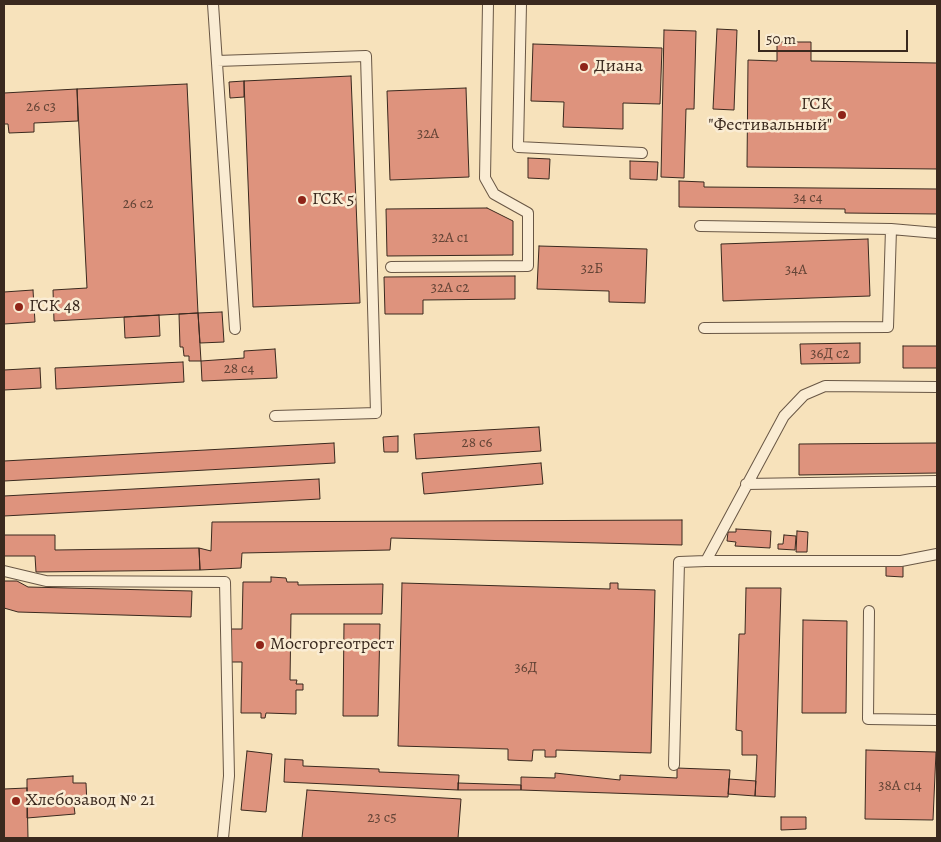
<!DOCTYPE html>
<meta charset="utf-8">
<style>
body{margin:0}
#map{position:relative;width:941px;height:842px;overflow:hidden;background:#f7e2bb;font-family:Alegreya,serif}
canvas{display:block}
.frame{position:absolute;inset:0;border:5px solid #3a291e;pointer-events:none}
.scale{position:absolute;left:758px;top:30px;width:150px;height:22px;box-sizing:border-box;border:2px solid #3a291e;border-top:0;padding-left:6px;font-size:15px;line-height:18px;white-space:nowrap;color:#3a291e;-webkit-text-stroke:4px #faecd3;paint-order:stroke}
</style>
<div id="map">
<canvas width="941" height="842"></canvas>
<div class="frame"></div>
<div class="scale">50 m</div>
</div>
<script>
const g = document.querySelector('canvas').getContext('2d');
g.lineJoin = 'round';
function fillPath(path, color) { g.fillStyle = color; g.fill(path, 'evenodd'); }
const poly = rows => new Path2D(rows.map(r => 'M' + r).join(''));
function trace(path, color, width, dash) { g.strokeStyle = color; g.lineWidth = width; g.lineCap = dash ? 'butt' : 'round'; g.setLineDash(dash || []); g.stroke(path); }
function write(font, color, halo, rows, align = 'center') {
  g.font = font + ' Alegreya,serif'; g.lineWidth = 5; g.setLineDash([]); g.textBaseline = 'middle'; g.strokeStyle = halo; g.fillStyle = color; for (const [text, x, y, turn = 0] of rows) {
    g.save(); g.translate(x, y); g.rotate((+turn || 0) * Math.PI / 180); g.textAlign = isNaN(turn) ? turn : align; if (halo) g.strokeText(text, 0, 0); g.fillText(text, 0, 0); g.restore();
  }
}
const building = poly([
 [717,29,737,30,734,110,713,109,717,29],
 [664,30,696,31,694,109,686,109,684,178,661,177,664,30],
 [777,42,811,42,811,61,937,63,937,169,747,167,748,60,777,61,777,42],
 [533,44,662,48,660,104,623,103,623,129,563,127,564,102,531,101,533,44],
 [351,76,360,303,253,307,244,81,351,76],
 [244,81,244,97,230,98,229,82,244,81],
 [187,84,198,313,54,321,53,290,87,288,77,89,187,84],
 [466,88,469,177,390,180,387,91,466,88],
 [77,89,78,121,34,123,34,132,9,133,8,124,4,124,4,93,77,89],
 [528,158,550,159,549,179,528,178,528,158],
 [630,161,658,162,657,180,630,179,630,161],
 [679,181,704,182,704,187,937,189,937,214,845,213,845,209,679,207,679,181],
 [487,208,513,221,513,255,387,256,386,209,487,208],
 [868,239,870,296,723,301,721,244,868,239],
 [539,246,647,249,645,303,609,302,609,291,537,289,539,246],
 [515,276,515,299,423,300,423,314,385,314,384,277,515,276],
 [33,290,35,322,4,324,4,292,33,290],
 [222,312,224,342,200,343,198,313,222,312],
 [198,313,201,361,189,361,189,356,184,356,183,347,180,347,179,314,198,313],
 [159,315,160,336,125,338,124,317,159,315],
 [860,343,860,363,801,364,800,344,860,343],
 [903,346,937,346,937,368,903,368,903,346],
 [275,349,277,378,202,381,201,361,244,358,244,351,275,349],
 [183,362,184,382,56,389,55,368,183,362],
 [40,368,41,388,4,390,4,370,40,368],
 [539,427,541,451,416,459,414,434,539,427],
 [398,436,398,452,384,452,383,437,398,436],
 [334,443,335,463,4,481,4,461,334,443],
 [937,443,937,473,799,475,799,444,937,443],
 [541,463,543,484,424,494,422,473,541,463],
 [319,479,320,499,4,516,4,496,319,479],
 [682,520,682,545,391,538,390,550,242,553,241,568,200,570,199,548,211,551,212,522,682,520],
 [736,529,771,531,770,548,735,546,736,542,727,541,728,532,736,532,736,529],
 [797,531,808,532,807,552,796,552,797,531],
 [4,535,55,535,55,550,199,548,200,570,36,572,35,556,4,556,4,535],
 [784,535,796,536,795,550,778,549,778,544,783,544,784,535],
 [886,562,903,563,903,577,886,576,886,562],
 [271,577,286,578,287,582,298,582,298,585,383,584,382,614,291,614,290,680,297,680,296,684,303,684,303,690,296,690,296,714,266,713,265,718,261,718,261,713,241,713,242,662,230,662,231,629,242,629,243,582,271,582,271,577],
 [4,581,17,581,28,587,192,591,191,617,18,612,4,608,4,581],
 [402,583,610,589,610,583,618,583,618,589,655,590,651,753,556,750,556,757,545,757,545,750,533,750,532,761,508,760,508,749,398,746,402,583],
 [746,588,781,588,775,797,755,796,757,755,742,755,742,731,736,730,739,634,745,634,746,588],
 [803,620,847,621,846,713,802,713,803,620],
 [344,624,380,624,378,716,343,716,344,624],
 [866,750,936,752,933,820,865,819,866,750],
 [247,751,272,754,266,812,241,810,247,751],
 [285,759,303,760,303,766,379,769,379,772,459,775,458,790,284,782,285,759],
 [677,768,730,770,728,797,521,790,521,777,555,778,555,773,620,780,620,775,677,778,677,768],
 [73,776,73,783,86,783,87,805,74,806,75,814,27,818,27,779,73,776],
 [729,779,756,781,755,796,728,794,729,779],
 [458,783,521,785,521,790,458,790,458,783],
 [27,788,28,838,4,838,4,789,27,788],
 [307,790,461,799,458,838,302,838,307,790],
 [781,817,806,817,806,829,781,830,781,817]
]);
const lane = poly([
 [213,4,235,329],
 [521,4,518,147,642,153],
 [217,61,366,56,376,413,275,416],
 [700,226,891,229,937,233],
 [391,267,528,266,528,213,494,194,485,178,488,4],
 [704,328,888,327,891,229],
 [746,484,937,481],
 [706,561,901,561,937,554],
 [4,571,46,581,225,582,229,776,223,838],
 [869,611,868,719,937,720],
 [674,765,679,562,706,561,784,416,804,395,825,386,937,387]
]);
const markers = [
 [584,67,5,"#8f2418"],
 [842,115,5,"#8f2418"],
 [302,200,5,"#8f2418"],
 [19,307,5,"#8f2418"],
 [260,645,5,"#8f2418"],
 [16,801,5,"#8f2418"]
];
const numberNames = [
 ["26 с3",41,107],
 ["32А",428,134],
 ["34 с4",808,198],
 ["26 с2",138,204],
 ["32А с1",450,238],
 ["32Б",592,269],
 ["34А",796,270],
 ["32А с2",450,288],
 ["36Д с2",830,354],
 ["28 с4",239,369],
 ["28 с6",477,443],
 ["36Д",526,668],
 ["38А с14",900,786],
 ["23 с5",382,818]
];
const poiNames = [
 ["Диана",594,67],
 ["ГСК",832,105,"right"],
 ["\"Фестивальный\"",832,126,"right"],
 ["ГСК 5",312,200],
 ["ГСК 48",29,307],
 ["Мосгоргеотрест",270,645],
 ["Хлебозавод № 21",26,801]
];
fillPath(building, '#de937d');
trace(building, '#3a291e', 1);
trace(lane, '#695745', 12);
trace(lane, '#faecd3', 10);
for (const [x, y, r, color] of markers) { const dot = new Path2D(); dot.arc(x, y, r, 0, 2 * Math.PI); g.fillStyle = color; g.fill(dot); trace(dot, '#faecd3', 2); }
write('15px', '#634436', null, numberNames);
write('18px', '#3a291e', '#faecd3', poiNames, 'left');
</script>
